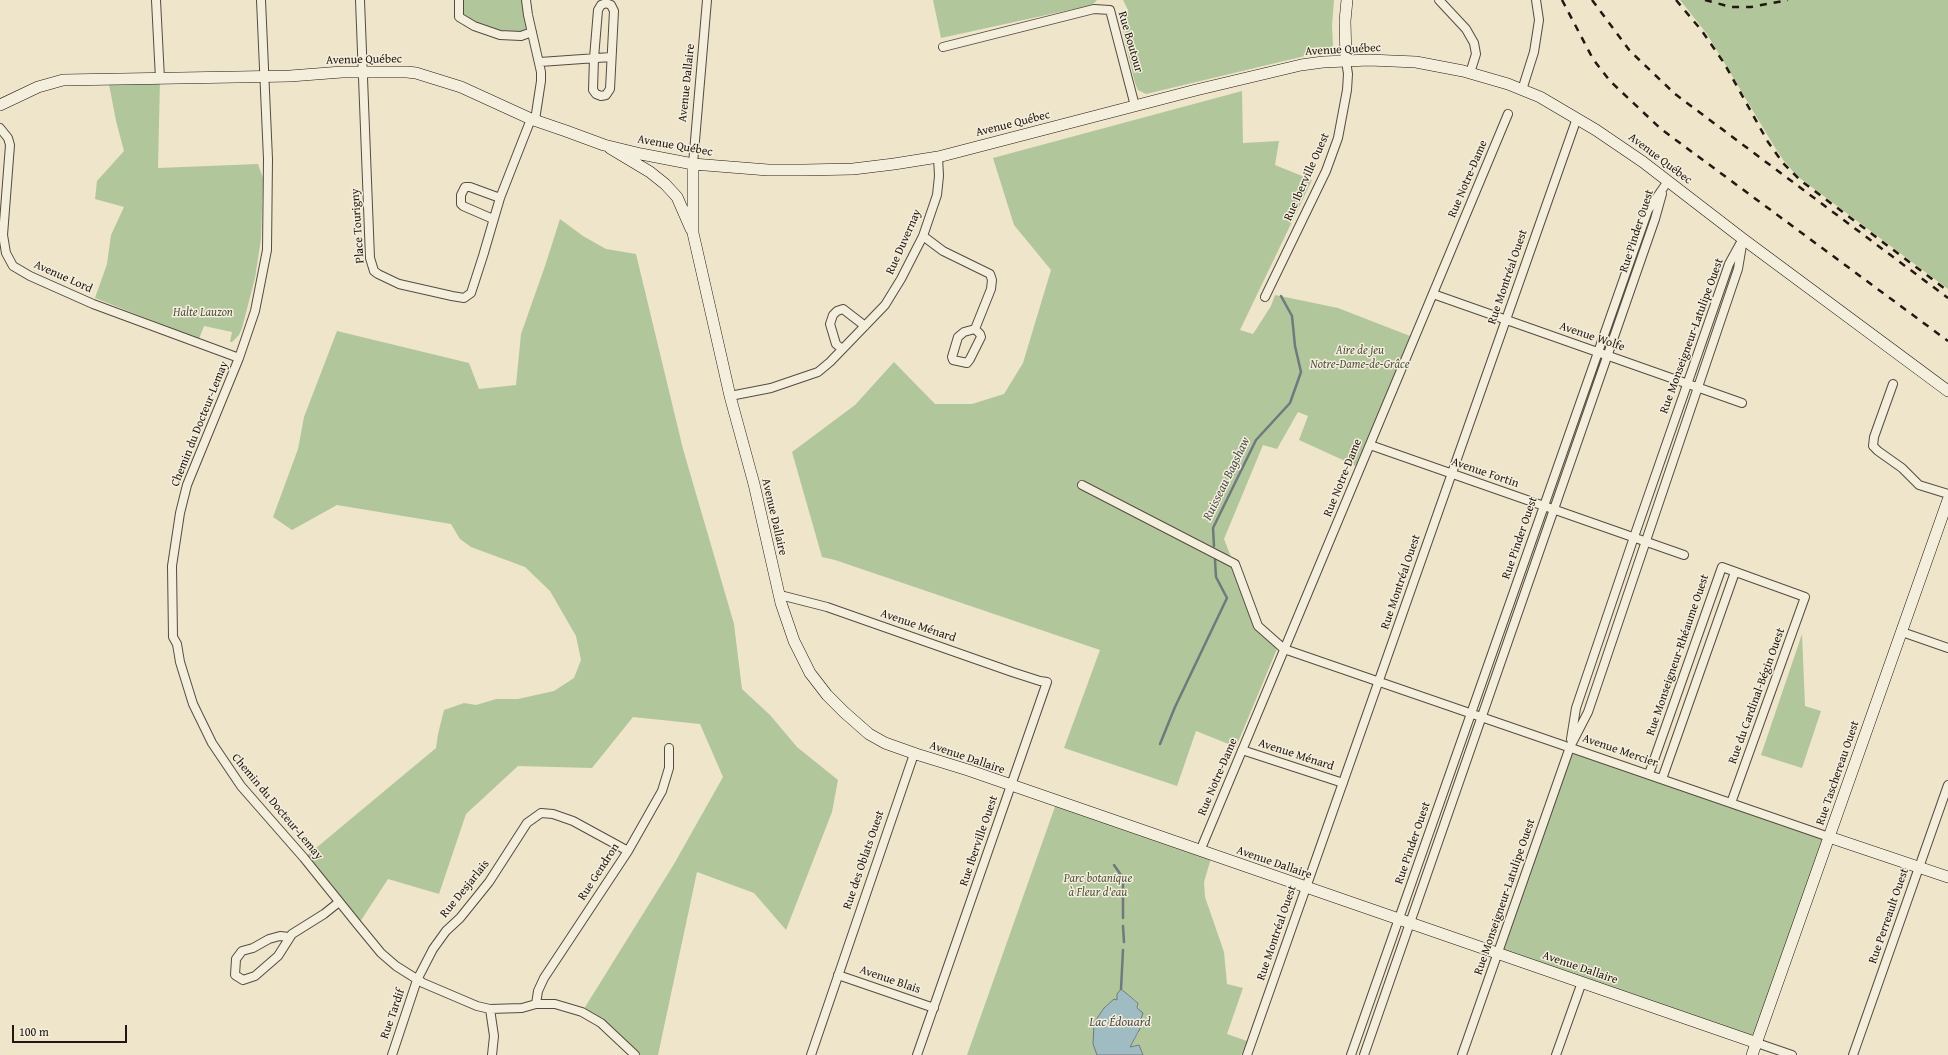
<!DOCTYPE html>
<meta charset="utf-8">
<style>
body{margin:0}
#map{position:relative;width:1948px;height:1055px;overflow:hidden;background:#eee5cb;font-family:"Gentium Book Plus",serif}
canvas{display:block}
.scale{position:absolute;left:12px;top:1025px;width:115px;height:18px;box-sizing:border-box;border:2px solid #231811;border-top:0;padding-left:5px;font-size:12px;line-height:14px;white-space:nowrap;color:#231811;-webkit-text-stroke:3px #f4eedd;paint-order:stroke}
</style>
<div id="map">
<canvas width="1948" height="1055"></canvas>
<div class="scale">100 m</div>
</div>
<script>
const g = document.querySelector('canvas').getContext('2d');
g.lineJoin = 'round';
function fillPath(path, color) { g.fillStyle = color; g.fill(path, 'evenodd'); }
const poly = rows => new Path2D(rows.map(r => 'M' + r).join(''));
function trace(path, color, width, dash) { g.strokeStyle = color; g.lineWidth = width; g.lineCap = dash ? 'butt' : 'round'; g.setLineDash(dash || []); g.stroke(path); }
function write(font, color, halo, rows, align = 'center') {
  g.font = font + ' "Gentium Book Plus",serif'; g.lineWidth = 3; g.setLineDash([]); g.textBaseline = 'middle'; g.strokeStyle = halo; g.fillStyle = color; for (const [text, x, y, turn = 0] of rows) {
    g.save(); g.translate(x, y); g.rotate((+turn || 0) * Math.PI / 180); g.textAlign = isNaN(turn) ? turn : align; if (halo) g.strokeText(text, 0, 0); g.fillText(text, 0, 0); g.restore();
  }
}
const green = poly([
 [459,0,526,0,532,32,500,35,459,17],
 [933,0,1097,0,1092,5,941,38],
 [1123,0,1334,0,1332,26,1333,45,1330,50,1146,94,1138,90,1135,83,1122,28,1128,10],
 [1680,0,1948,0,1948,289,1797,176,1784,161,1774,146,1707,34],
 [108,79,160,79,158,168,258,164,263,178,261,239,255,278,242,328,239,335,232,342,230,342,232,332,204,326,199,339,95,298,107,264,111,235,124,207,95,199,97,181,124,151,116,121],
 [1242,91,1243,143,1279,141,1275,165,1312,180,1240,330,1253,334,1271,306,1275,295,1338,308,1410,336,1356,466,1299,440,1308,416,1298,412,1277,449,1263,445,1224,539,1258,626,1279,644,1236,747,1196,731,1177,786,1064,748,1100,650,835,560,822,557,792,452,855,405,894,362,935,404,972,404,1004,394,1023,363,1051,270,1014,225,993,158],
 [560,219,583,236,606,249,636,254,683,449,734,624,742,689,770,715,797,747,838,780,832,812,786,930,754,893,697,872,658,1055,635,1055,582,1012,674,864,723,777,700,724,633,717,592,768,518,766,466,814,439,894,388,879,358,925,304,858,436,748,438,734,444,710,464,703,476,705,496,699,518,699,554,691,574,678,581,660,576,636,550,591,525,567,471,547,460,539,451,524,337,505,292,530,273,517,298,449,304,417,337,331,469,363,479,389,516,385,521,334,545,266],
 [1802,634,1805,706,1821,711,1802,768,1761,755],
 [1572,750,1829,837,1755,1039,1503,952],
 [1057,801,1212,855,1204,882,1205,897,1224,952,1227,984,1243,988,1227,1034,1247,1041,1241,1055,1143,1055,1139,1045,1130,1047,1139,1032,1138,1002,1126,993,1117,996,1117,1000,1112,1001,1104,1008,1094,1023,1097,1055,967,1055]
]);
const water = poly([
 [1121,989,1138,1003,1137,1008,1143,1013,1141,1019,1142,1025,1130,1047,1139,1045,1143,1055,1097,1055,1093,1044,1094,1023,1104,1008,1114,999,1117,1000,1117,994,1121,989]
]);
const stream = poly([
 [1214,546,1213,528,1256,440,1290,403,1301,372,1295,346,1292,316,1281,296],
 [1160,744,1175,707,1227,598,1216,577,1215,560],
 [1114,865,1123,878,1123,918],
 [1123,926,1124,942],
 [1121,989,1123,950]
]);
const street = poly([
 [156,0,160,79],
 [261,0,268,159,267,250,255,311,239,358,187,485,180,513,172,566,173,637,177,644,180,662,193,704,212,743,241,786,304,858,358,925,381,953,396,966,423,983,477,1006,490,1009,522,1008,536,1004,555,1004,582,1012,601,1023,635,1055],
 [360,0,370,258,374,271,378,274,399,284,452,296,464,298,471,293,483,256,500,198,531,119],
 [459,0,459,17,474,26,500,35,521,36,532,32],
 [526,0,528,15,541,72,541,81,535,120],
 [1439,0,1466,29,1474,43,1476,54,1470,73],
 [606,3,611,5,614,11,610,89,606,95,601,96,596,94,593,90,594,58,598,10,601,5,606,3],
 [943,47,1094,9,1110,10,1135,106],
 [540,62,611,57],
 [1522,90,1534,52,1537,33,1539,20,1536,0],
 [0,128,8,138,10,145,3,235,6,253,13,266,30,276,93,304,239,358],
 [693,164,707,0],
 [493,219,463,206,461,204,461,195,465,187,470,187,500,198],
 [923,236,943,251,990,274,992,280,991,289,975,329],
 [1433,294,1742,403],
 [1265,297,1326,171,1338,138,1347,90,1348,74,1346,61],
 [975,329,980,334,981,337,970,359,967,363,953,360,952,357,958,337,964,332,975,329],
 [842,349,836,344,830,324,833,315,837,311,843,309,865,326],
 [1893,384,1874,437,1873,446,1878,451,1902,468,1919,485,1948,494],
 [730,396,771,388,818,372,830,362,885,305,901,279,923,236,937,195,939,176,938,157],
 [1370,445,1684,555],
 [1082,485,1235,564,1258,626,1284,649,1829,837],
 [780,595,827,607,1012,672,1040,681,1047,682,917,1055],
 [1902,632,1948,648],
 [1571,739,1576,708,1634,537,1729,264,1740,244],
 [1242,750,1343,783],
 [1649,774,1722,567,1805,597,1731,803],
 [1662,779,1735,572],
 [1200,851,1508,114],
 [289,937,280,936,269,939,253,948,242,951,236,959,235,975,243,980,255,976,278,956,292,934,324,914,339,902],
 [838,975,934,1008],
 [536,1004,538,991,544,978,628,851,662,791,669,768,669,748],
 [490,1009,494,1036,492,1055],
 [1757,1043,1792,1055],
 [392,1055,417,980,433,949,446,931,460,918,489,882,527,823,541,813,553,814,573,821,628,851],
 [811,1055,914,754],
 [1247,1055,1577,118],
 [1351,1055,1648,210,1668,181],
 [1364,1055,1655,219,1662,194],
 [1462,1055,1570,747,1588,712,1738,269,1743,239],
 [1556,1055,1582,982],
 [1853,1055,1948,785]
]);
const secondary = poly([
 [1346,61,1345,21,1347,0],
 [0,105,38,87,63,80,237,77,290,76,342,72,407,72,416,73,461,87,531,119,566,131,604,145,641,154,693,164,768,170,804,170,853,169,894,164,938,157,1196,90,1301,65,1323,62,1369,60,1416,62,1463,71,1508,84,1540,97,1596,130,1643,162,1743,239,1948,391],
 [610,148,650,172,665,184,677,197,691,229],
 [693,164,693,233,730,396,754,484,781,603,794,641,810,673,827,695,844,712,869,734,885,743,916,754,968,770,1757,1043],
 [1829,837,1948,877],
 [1752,1055,1948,500]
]);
const rail = poly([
 [1562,0,1593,59,1610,81,1661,129,1948,341],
 [1592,0,1630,51,1675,94,1948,298],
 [1676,0,1702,31,1724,63,1768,142,1783,163,1800,180,1948,291],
 [1705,0,1731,7,1751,7,1788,0]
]);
const streetNames = [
 ["Rue Boutour",1130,42,74],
 ["Avenue Québec",1343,50,-3],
 ["Avenue Québec",364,60,-1],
 ["Avenue Dallaire",687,83,-84],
 ["Avenue Québec",1013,124,-14],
 ["Avenue Québec",675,146,10],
 ["Avenue Québec",1660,159,37],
 ["Rue Iberville Ouest",1307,177,-66],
 ["Rue Notre-Dame",1468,179,-67],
 ["Place Tourigny",358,226,-94],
 ["Rue Pinder Ouest",1637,231,-72],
 ["Rue Duvernay",904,242,-66],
 ["Avenue Lord",63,277,24],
 ["Rue Montréal Ouest",1508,277,-71],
 ["Rue Monseigneur-Latulipe Ouest",1692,336,-70],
 ["Avenue Wolfe",1592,337,19],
 ["Chemin du Docteur-Lemay",200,424,-68],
 ["Avenue Fortin",1485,473,19],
 ["Rue Notre-Dame",1343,478,-68],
 ["Avenue Dallaire",774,517,77],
 ["Rue Pinder Ouest",1520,538,-71],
 ["Rue Montréal Ouest",1401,582,-71],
 ["Avenue Ménard",918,626,19],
 ["Rue Monseigneur-Rhéaume Ouest",1678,655,-71],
 ["Rue du Cardinal-Bégin Ouest",1757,696,-70],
 ["Avenue Mercier",1620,751,19],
 ["Avenue Ménard",1296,755,18],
 ["Avenue Dallaire",967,758,19],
 ["Rue Taschereau Ouest",1838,773,-71],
 ["Rue Notre-Dame",1218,777,-67],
 ["Chemin du Docteur-Lemay",277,807,50],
 ["Rue Iberville Ouest",979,841,-71],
 ["Rue Pinder Ouest",1413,843,-71],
 ["Rue des Oblats Ouest",864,860,-71],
 ["Avenue Dallaire",1274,863,19],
 ["Rue Gendron",599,872,-57],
 ["Rue Desjarlais",465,889,-51],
 ["Rue Monseigneur-Latulipe Ouest",1505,897,-71],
 ["Rue Perreault Ouest",1889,916,-71],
 ["Rue Montréal Ouest",1277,933,-71],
 ["Avenue Dallaire",1580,968,19],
 ["Avenue Blais",890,980,19],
 ["Rue Tardif",393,1014,-71]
];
const parkNames = [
 ["Halte Lauzon",203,313],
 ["Aire de jeu",1360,351],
 ["Notre-Dame-de-Grâce",1360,365],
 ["Parc botanique",1098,879],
 ["à Fleur d'eau",1098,893]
];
const waterNames = [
 ["Ruisseau Bagshaw",1227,479,-64],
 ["Lac Édouard",1120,1023]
];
fillPath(green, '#b2c69c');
fillPath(water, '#a0bcc3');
trace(water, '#6e7a7c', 1);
trace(stream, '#6e7a7c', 2.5);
trace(street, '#564b40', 10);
trace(secondary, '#231811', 12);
trace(street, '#f4eedd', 8);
trace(secondary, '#f4eedd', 11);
trace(rail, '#231811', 2.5, [7, 7]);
write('12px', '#231811', '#f4eedd', streetNames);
write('italic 12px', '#555542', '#f4eedd', parkNames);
write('italic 13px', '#4f514f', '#f4eedd', waterNames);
</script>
